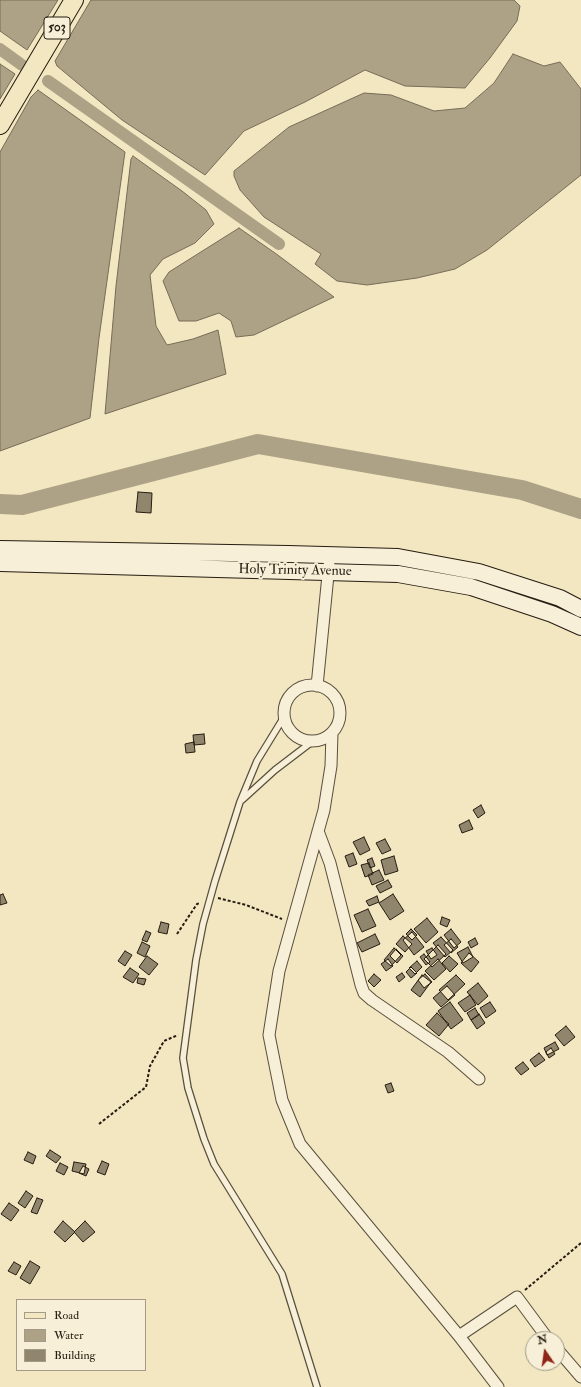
<!DOCTYPE html>
<style>
body{margin:0}
#map{position:relative;width:581px;height:1387px;overflow:hidden;background:#f2e7c1;font-family:"IM FELL Double Pica",serif}
canvas{display:block}
.legend{position:absolute;left:16px;top:1299px;width:130px;height:72px;box-sizing:border-box;background:#f7efd7;border:1px solid #a39b88;margin:0;padding:5px 7px;list-style:none;font-size:12px;color:#261c11}
.legend li{display:flex;align-items:center;gap:8px;height:20px}
.legend b{width:20px;border:1px solid #a39b88}
.north{position:absolute;left:525px;top:1331px;width:40px;height:40px;box-sizing:border-box;background:#f7efd7;border:1px solid #a39b88;border-radius:50%;rotate:347deg;font-size:11px;font-weight:700;line-height:16px;text-align:center;color:#261c11}
.north::after{content:'';display:block;margin:auto;width:14px;height:18px;background:#8f2418;clip-path:polygon(50% 0,100% 100%,50% 72%,0 100%)}
</style>
<div id="map">
<canvas width="581" height="1387"></canvas>
<ul class="legend">
<li><b style="height:5px;background:#f2e7c1"></b>Road</li>
<li><b style="height:11px;background:#ada285"></b>Water</li>
<li><b style="height:11px;background:#90866d"></b>Building</li>
</ul>
<div class="north">N</div>
</div>
<script>
const g = document.querySelector('canvas').getContext('2d');
g.lineJoin = 'round';
function fillPath(path, color) { g.fillStyle = color; g.fill(path, 'evenodd'); }
const poly = rows => new Path2D(rows.map(r => 'M' + r).join(''));
function trace(path, color, width, dash) { g.strokeStyle = color; g.lineWidth = width; g.lineCap = dash ? 'butt' : 'round'; g.setLineDash(dash || []); g.stroke(path); }
function write(font, color, halo, rows, align = 'center') {
  g.font = font + ' "IM FELL Double Pica",serif'; g.lineWidth = 4; g.setLineDash([]); g.textBaseline = 'middle'; g.strokeStyle = halo; g.fillStyle = color; for (const [text, x, y, turn = 0] of rows) {
    g.save(); g.translate(x, y); g.rotate((+turn || 0) * Math.PI / 180); g.textAlign = isNaN(turn) ? turn : align; if (halo) g.strokeText(text, 0, 0); g.fillText(text, 0, 0); g.restore();
  }
}
const water = poly([
 [0,0,58,0,27,50,0,31,0,0],
 [91,0,514,0,520,6,517,21,490,58,465,88,405,86,365,70,305,102,244,131,205,175,122,120,57,66,55,61,91,0],
 [513,54,544,66,560,62,581,89,581,175,487,250,455,269,417,278,367,285,337,281,315,264,321,254,264,217,240,190,234,176,234,171,289,127,364,93,391,95,434,111,465,108,494,83,513,54],
 [0,64,15,74,0,99,0,64],
 [38,90,125,152,99,338,90,418,0,451,0,152,31,97,38,90],
 [133,156,182,191,206,210,214,224,195,243,163,259,150,275,156,326,167,345,193,339,218,330,226,374,105,414,116,286,131,159,133,156],
 [239,228,275,253,334,297,254,335,236,337,231,321,219,313,196,321,179,321,163,281,169,272,239,228]
]);
const canal = poly([
 [0,49,22,65],
 [48,81,279,244]
]);
const river = poly([
 [0,504,22,505,258,444,522,490,581,509]
]);
const building = poly([
 [138,492,152,493,151,513,136,512,138,492],
 [204,734,205,744,194,745,193,735,204,734],
 [194,742,195,752,186,753,185,744,194,742],
 [481,805,485,813,478,818,473,810,481,805],
 [469,820,473,829,462,833,459,825,469,820],
 [364,837,370,850,360,855,353,842,364,837],
 [385,839,391,850,382,854,376,843,385,839],
 [353,853,357,864,349,867,345,856,353,853],
 [394,856,398,871,385,875,381,860,394,856],
 [372,858,375,866,370,868,367,860,372,858],
 [369,863,373,874,365,877,361,865,369,863],
 [379,870,384,880,372,885,368,875,379,870],
 [388,880,392,887,380,893,376,886,388,880],
 [3,894,7,903,0,905,0,895,3,894],
 [393,894,404,911,390,920,379,903,393,894],
 [377,896,379,902,369,906,366,901,377,896],
 [368,909,376,926,362,932,354,915,368,909],
 [442,917,450,920,447,927,440,924,442,917],
 [427,918,438,932,426,943,414,929,427,918],
 [161,922,169,924,167,934,158,932,161,922],
 [411,929,417,935,412,940,406,934,411,929],
 [451,929,461,942,454,948,444,935,451,929],
 [146,931,151,933,147,942,142,940,146,931],
 [412,932,424,947,414,955,403,940,412,932],
 [375,934,380,944,362,952,357,943,375,934],
 [403,936,412,944,405,952,396,944,403,936],
 [441,937,453,950,445,957,433,943,441,937],
 [475,938,478,944,471,948,468,942,475,938],
 [451,939,458,947,451,953,444,945,451,939],
 [142,942,150,946,145,957,137,953,142,942],
 [438,945,446,954,432,967,424,959,438,945],
 [468,947,473,957,463,963,457,953,468,947],
 [394,948,401,955,391,966,384,960,394,948],
 [432,948,437,955,431,959,426,951,432,948],
 [396,949,403,956,397,963,390,956,396,949],
 [125,951,132,955,125,966,118,961,125,951],
 [469,953,479,962,471,972,461,963,469,953],
 [424,954,430,962,426,965,420,957,424,954],
 [147,956,158,964,149,975,139,967,147,956],
 [449,956,458,964,450,972,442,963,449,956],
 [388,959,393,966,386,971,381,964,388,959],
 [438,959,446,969,434,980,425,971,438,959],
 [417,961,422,967,415,974,409,968,417,961],
 [411,967,417,973,411,978,406,972,411,967],
 [130,968,139,974,133,983,123,977,130,968],
 [402,973,405,977,399,982,396,977,402,973],
 [374,974,381,980,374,987,368,981,374,974],
 [425,974,432,982,424,988,418,980,425,974],
 [422,975,431,982,420,997,411,990,422,975],
 [456,975,465,984,448,1000,439,990,456,975],
 [138,978,146,979,144,985,137,983,138,978],
 [478,983,488,996,478,1005,467,992,478,983],
 [447,986,455,995,441,1007,433,998,447,986],
 [470,995,476,1005,465,1012,458,1003,470,995],
 [450,1002,463,1020,451,1029,438,1011,450,1002],
 [490,1002,496,1011,486,1018,480,1008,490,1002],
 [475,1008,479,1015,471,1020,467,1013,475,1008],
 [437,1013,449,1024,439,1036,426,1025,437,1013],
 [479,1014,485,1023,477,1029,471,1020,479,1014],
 [566,1026,575,1037,564,1046,555,1035,566,1026],
 [555,1042,559,1049,547,1055,544,1048,555,1042],
 [551,1048,555,1054,549,1058,546,1052,551,1048],
 [539,1053,545,1060,535,1067,530,1060,539,1053],
 [523,1062,529,1069,521,1075,515,1068,523,1062],
 [391,1083,394,1091,388,1093,385,1085,391,1083],
 [50,1150,61,1157,56,1163,46,1156,50,1150],
 [28,1152,36,1156,33,1164,24,1160,28,1152],
 [102,1161,109,1164,105,1175,97,1172,102,1161],
 [74,1162,86,1164,84,1174,72,1171,74,1162],
 [60,1163,68,1167,64,1175,56,1171,60,1163],
 [83,1166,89,1169,86,1176,79,1173,83,1166],
 [26,1191,33,1196,25,1208,18,1203,26,1191],
 [37,1198,43,1200,37,1214,31,1212,37,1198],
 [9,1203,19,1210,11,1221,1,1214,9,1203],
 [63,1221,75,1232,65,1242,54,1232,63,1221],
 [85,1221,95,1232,83,1242,74,1232,85,1221],
 [30,1261,40,1267,30,1284,20,1278,30,1261],
 [14,1262,21,1266,16,1275,8,1271,14,1262]
]);
const path = poly([
 [218,898,246,905,282,919],
 [177,934,197,904,200,903],
 [99,1124,146,1087,150,1066,164,1041,178,1035],
 [525,1290,581,1243]
]);
const lane = poly([
 [284,717,257,761,240,802,215,881,203,924,196,960,183,1058,188,1088,204,1139,214,1164,282,1274,317,1387],
 [242,800,275,770,313,741]
]);
const street = poly([
 '284 713a28 28 0 1 1 56 0a28 28 0 1 1-56 0Z',
 [317,686,329,565],
 [332,733,331,766,324,810,279,971,269,1035,282,1100,300,1144,459,1336,498,1387],
 [318,831,330,863,361,985,364,993,372,1000,448,1052,479,1079],
 [459,1336,517,1297,548,1339],
 [557,1349,581,1377]
]);
const secondary = poly([
 [0,549,288,554,398,557,479,572,560,598,581,609],
 [0,563,398,574,471,587,552,614,581,627]
]);
const primary = poly([
 [0,125,74,0]
]);
const shields = [
 [57,28,26]
];
const shieldNames = [
 ["503",57,28]
];
const streetNames = [
 ["Holy Trinity Avenue",295,571,1]
];
fillPath(water, '#ada285');
trace(water, '#776c57', 1);
trace(canal, '#ada285', 12);
trace(river, '#ada285', 20);
fillPath(building, '#90866d');
trace(building, '#261c11', 1);
trace(lane, '#594f3d', 8);
trace(street, '#594f3d', 13);
trace(secondary, '#261c11', 18);
trace(primary, '#261c11', 20);
trace(path, '#261c11', 2, [3, 2]);
trace(lane, '#f7efd7', 5.5);
trace(street, '#f7efd7', 11);
trace(secondary, '#f7efd7', 16);
trace(primary, '#f2e7c1', 18);
for (const [x, y, w] of shields) { const box = new Path2D(); box.roundRect(x - w / 2, y - 11, w, 22, 3); g.fillStyle = '#f7efd7'; g.fill(box); trace(box, '#261c11', 1); }
write('bold 13px', '#261c11', null, shieldNames);
write('14px', '#261c11', '#f7efd7', streetNames);
</script>
